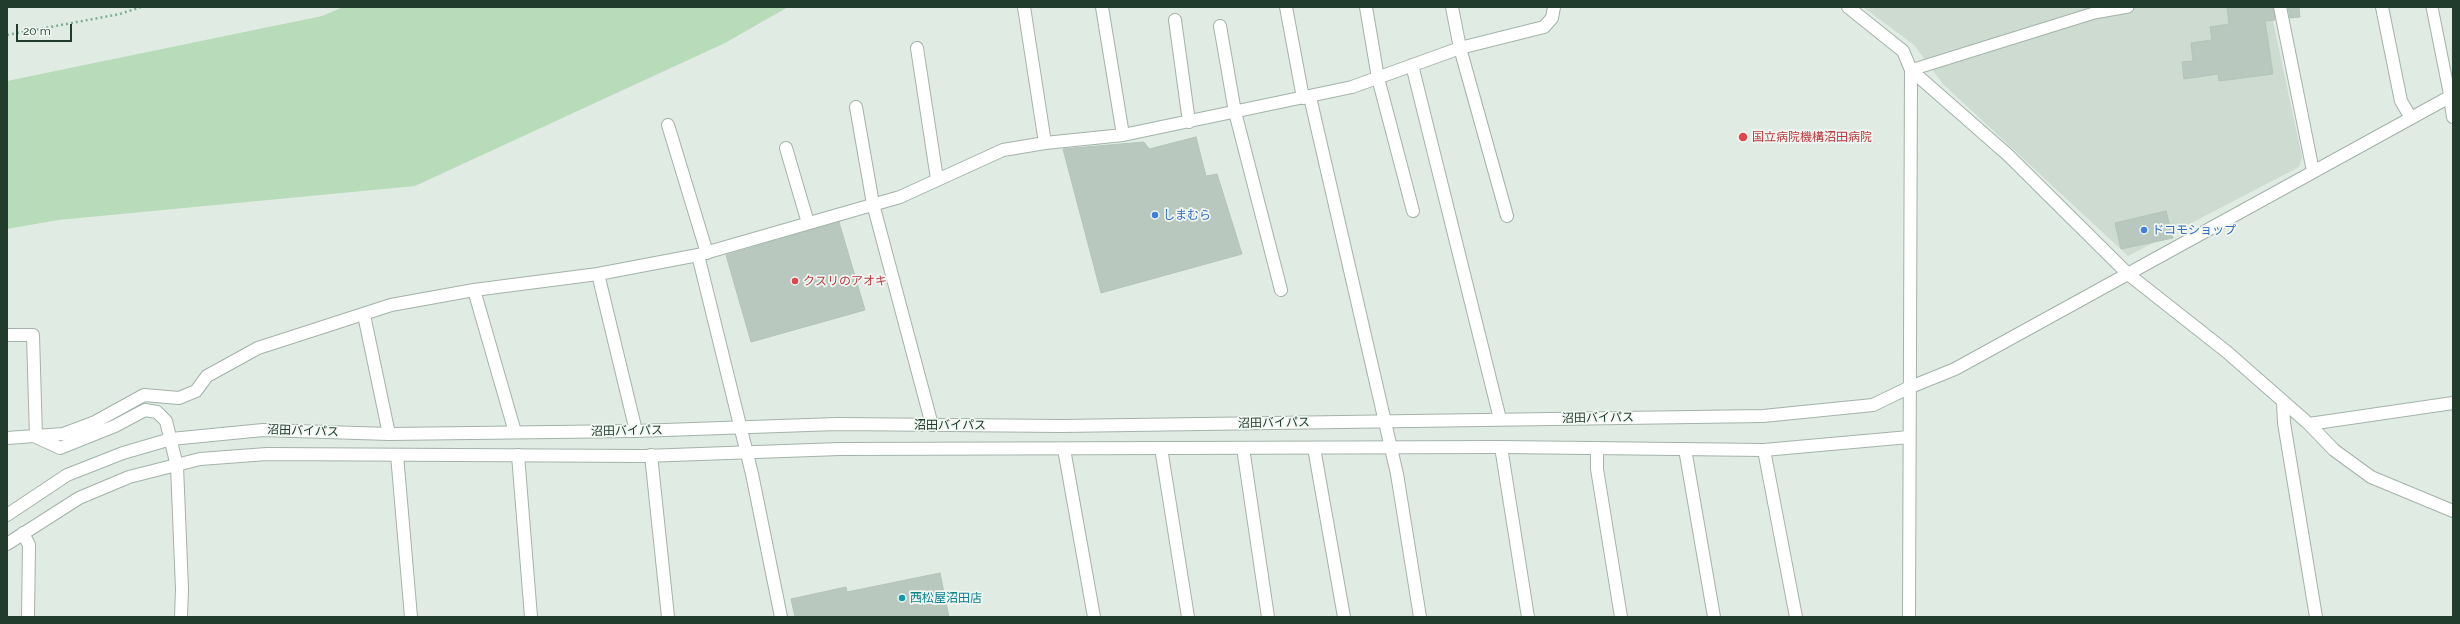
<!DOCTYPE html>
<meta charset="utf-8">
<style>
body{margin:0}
#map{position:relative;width:2460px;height:624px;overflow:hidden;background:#e0ebe3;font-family:Raleway,sans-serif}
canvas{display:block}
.frame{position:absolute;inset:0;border:8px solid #213b2d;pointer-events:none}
.scale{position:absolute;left:16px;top:24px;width:56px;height:18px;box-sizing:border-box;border:2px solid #213b2d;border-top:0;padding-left:5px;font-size:12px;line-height:14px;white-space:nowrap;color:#213b2d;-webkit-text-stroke:3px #f0f7f2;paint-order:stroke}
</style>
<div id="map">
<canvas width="2460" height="624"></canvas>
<div class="frame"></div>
<div class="scale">20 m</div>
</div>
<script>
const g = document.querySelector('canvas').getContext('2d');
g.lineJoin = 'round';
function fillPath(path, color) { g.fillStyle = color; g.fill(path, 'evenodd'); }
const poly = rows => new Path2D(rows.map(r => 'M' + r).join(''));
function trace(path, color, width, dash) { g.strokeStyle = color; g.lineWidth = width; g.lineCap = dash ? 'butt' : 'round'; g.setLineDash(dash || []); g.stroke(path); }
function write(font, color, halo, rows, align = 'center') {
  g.font = font + ' Raleway,"Noto Sans JP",sans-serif'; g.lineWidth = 3.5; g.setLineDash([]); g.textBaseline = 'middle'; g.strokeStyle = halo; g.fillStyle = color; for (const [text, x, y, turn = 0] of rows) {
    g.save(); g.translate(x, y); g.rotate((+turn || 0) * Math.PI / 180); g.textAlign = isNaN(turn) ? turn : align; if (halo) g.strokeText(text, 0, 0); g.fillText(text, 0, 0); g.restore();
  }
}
const built = poly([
 [1863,7,2270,7,2302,157,2299,167,2128,256,1943,84,1914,45]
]);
const green = poly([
 [343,7,788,7,725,43,415,186,58,220,7,229,7,81,322,16]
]);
const building = poly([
 [2227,7,2273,7,2275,20,2265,21,2273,74,2219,81,2218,74,2184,79,2182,62,2193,61,2191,43,2212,40,2210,27,2229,24,2227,7],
 [2288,7,2299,7,2300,17,2290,18,2288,7],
 [1196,137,1206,176,1217,174,1242,254,1101,293,1063,149,1144,142,1149,149,1196,137],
 [2166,211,2173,238,2121,249,2115,223,2166,211],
 [839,222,865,310,751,342,726,255,839,222],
 [940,573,949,617,795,617,791,599,846,587,847,592,940,573]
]);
const path = poly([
 [7,35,120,14,141,7]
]);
const service = poly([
 [2432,7,2450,97],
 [1911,70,2094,13,2128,7]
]);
const minor = poly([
 [1024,7,1045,143],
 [1102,7,1123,135],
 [1286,7,1303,98],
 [1366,7,1378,78,1413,211],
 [1452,7,1460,48,1507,216],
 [2280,7,2313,171],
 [2382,7,2401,101,2411,118],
 [1175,20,1189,122],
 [1220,26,1235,112,1281,290],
 [917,48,937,179],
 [1412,65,1500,419],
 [1911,70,2008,155,2128,274,2227,352,2309,424,2334,450,2371,477,2453,511],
 [1310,97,1397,474,1420,617],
 [2450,97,2453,117],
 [856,107,873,204,932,425],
 [668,125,707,253],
 [786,148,808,223],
 [698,255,752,474,781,617],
 [598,274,636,431],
 [474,290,515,432],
 [364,315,389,434],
 [7,335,33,335,36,437,60,448,115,426,145,410,157,412,166,421,177,466,182,589,181,617],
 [1908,388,1955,369,2453,95],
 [2283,402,2284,423,2316,617],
 [2309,424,2453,403],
 [7,438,63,434,95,422,144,395,179,398,196,391,207,376,258,348,391,305,474,290,598,274,698,255,900,197,1003,150,1045,143,1123,135,1352,87,1460,48,1544,27,1552,18,1554,7],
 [1501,447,1528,617],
 [1161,448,1188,617],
 [1243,448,1268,617],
 [1314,448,1344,617],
 [1597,448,1597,469,1621,617],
 [1064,449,1094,617],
 [1685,449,1714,617],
 [1764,450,1796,617],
 [397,455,411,617],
 [518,455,531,617],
 [651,455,668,617],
 [23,533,29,545,28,617]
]);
const tertiary = poly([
 [1848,7,1903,51,1911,70,1909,617],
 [7,515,67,475,123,453,171,439,263,430,389,434,636,431,837,424,1061,426,1763,416,1873,405,1908,388],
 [7,544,79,498,129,477,200,459,267,454,644,456,840,449,1501,447,1764,450,1909,437]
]);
const markers = [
 [1743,137,5,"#e0444e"],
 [1155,215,4,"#3f7fe0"],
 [2144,230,4,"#3f7fe0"],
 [795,281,4,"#e0444e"],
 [902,598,4,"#0f9aa8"]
];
const healthNames = [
 ["国立病院機構沼田病院",1752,137],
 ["クスリのアオキ",803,281]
];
const shopNames = [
 ["しまむら",1163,215],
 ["ドコモショップ",2152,230]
];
const streetNames = [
 ["沼田バイパス",1598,418,-1],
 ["沼田バイパス",1274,423,-1],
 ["沼田バイパス",950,425],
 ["沼田バイパス",303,431,2],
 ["沼田バイパス",627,431,-1]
];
const cultureNames = [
 ["西松屋沼田店",910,598]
];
fillPath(built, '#cedbd1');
fillPath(green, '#b8dcb9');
fillPath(building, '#b8c8be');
trace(building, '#b2c4b8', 1);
trace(service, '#a3b3a9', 13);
trace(minor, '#a3b3a9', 14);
trace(tertiary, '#a3b3a9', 14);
trace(path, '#80ae94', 2.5, [2, 3]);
trace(service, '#fff', 11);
trace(minor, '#fff', 12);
trace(tertiary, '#fff', 12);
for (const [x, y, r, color] of markers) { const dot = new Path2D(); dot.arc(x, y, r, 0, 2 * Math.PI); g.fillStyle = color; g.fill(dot); trace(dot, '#f0f7f2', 1.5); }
write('12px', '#be3a42', '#f0f7f2', healthNames, 'left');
write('12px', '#366cbe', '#f0f7f2', shopNames, 'left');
write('12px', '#213b2d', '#f0f7f2', streetNames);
write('12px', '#0d838f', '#f0f7f2', cultureNames, 'left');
</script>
